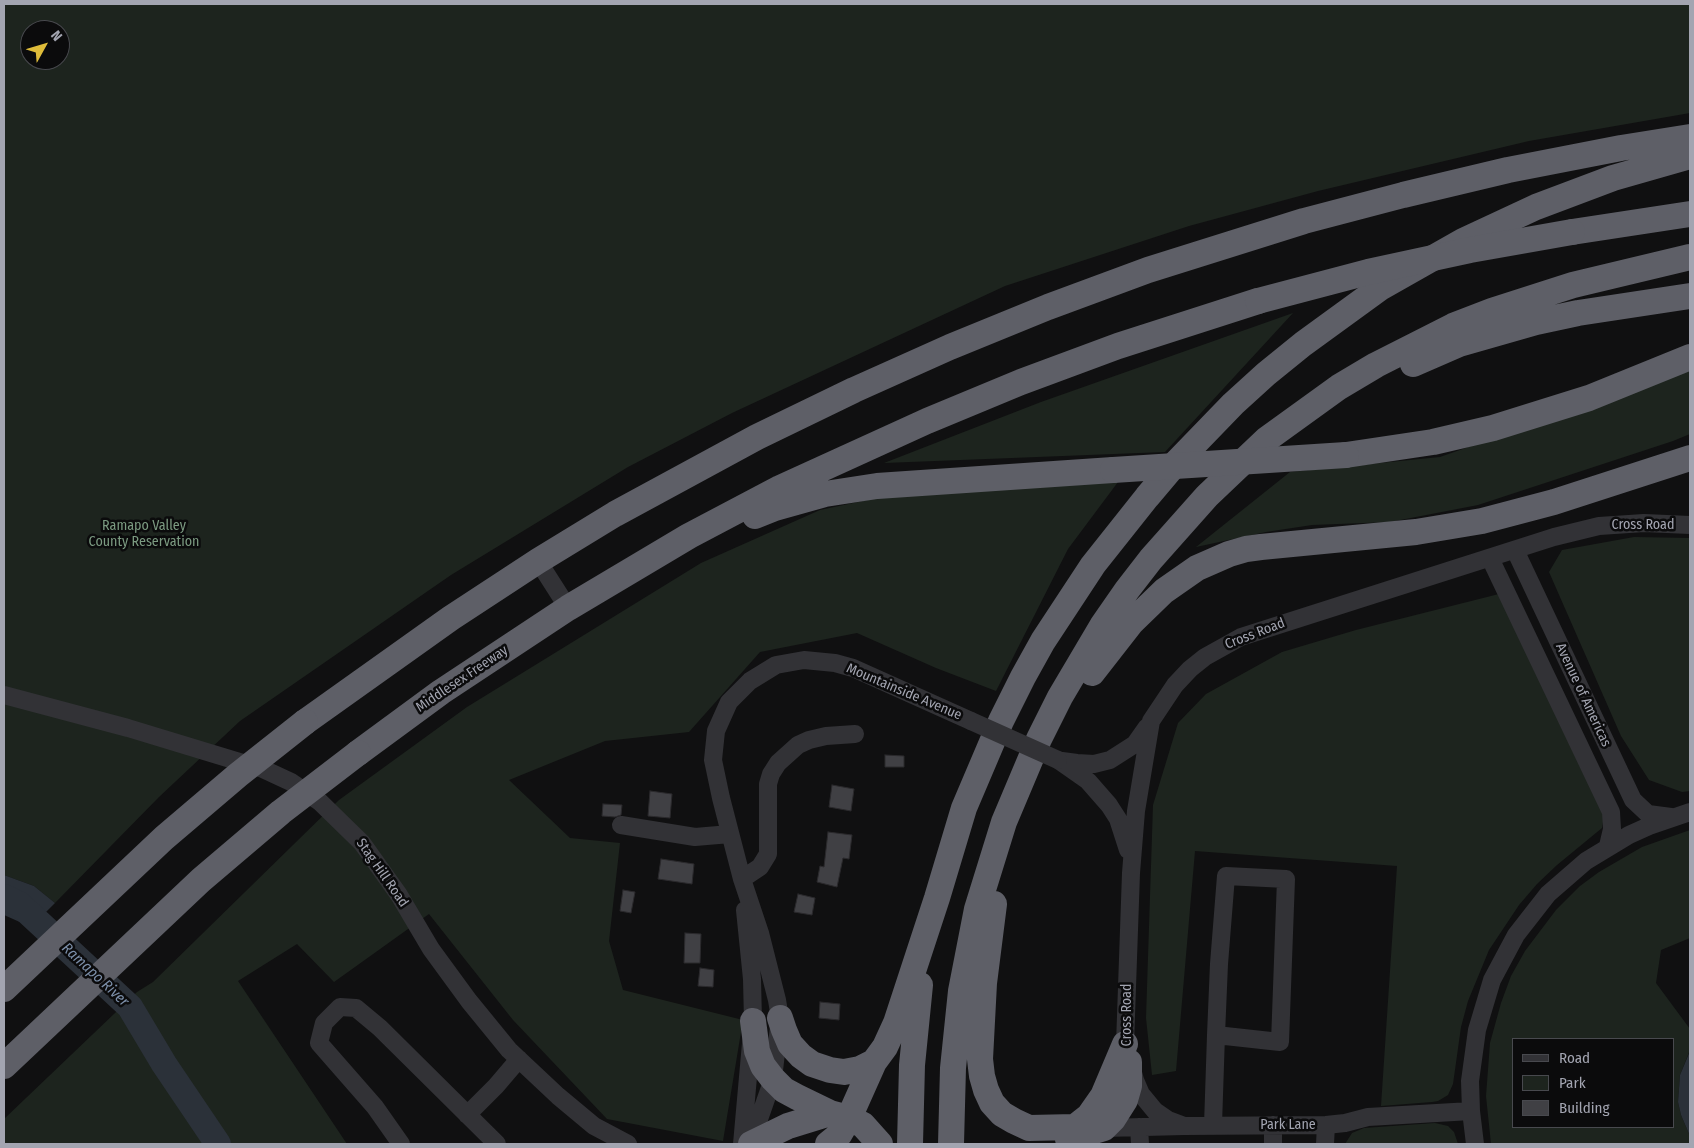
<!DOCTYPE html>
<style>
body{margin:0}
#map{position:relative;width:1694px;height:1148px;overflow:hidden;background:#101011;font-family:"Fira Sans Condensed",sans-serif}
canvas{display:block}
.frame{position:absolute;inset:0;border:5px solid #a3a5b1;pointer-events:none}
.legend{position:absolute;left:1512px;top:1038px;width:162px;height:90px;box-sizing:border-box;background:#0b0b0c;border:1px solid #48494e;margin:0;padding:6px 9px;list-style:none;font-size:15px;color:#a3a5b1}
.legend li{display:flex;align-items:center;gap:10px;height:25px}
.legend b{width:25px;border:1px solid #48494e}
.north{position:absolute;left:20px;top:20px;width:50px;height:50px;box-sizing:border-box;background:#0b0b0c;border:1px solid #48494e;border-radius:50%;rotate:51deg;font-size:14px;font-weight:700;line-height:20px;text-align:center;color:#a3a5b1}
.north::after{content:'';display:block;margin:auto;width:18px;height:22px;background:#dfbc3a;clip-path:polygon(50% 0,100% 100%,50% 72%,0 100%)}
</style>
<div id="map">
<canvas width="1694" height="1148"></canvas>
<div class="frame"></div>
<ul class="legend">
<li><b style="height:6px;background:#323236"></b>Road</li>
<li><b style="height:14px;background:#1d241e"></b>Park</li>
<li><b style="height:14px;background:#404044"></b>Building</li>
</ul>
<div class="north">N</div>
</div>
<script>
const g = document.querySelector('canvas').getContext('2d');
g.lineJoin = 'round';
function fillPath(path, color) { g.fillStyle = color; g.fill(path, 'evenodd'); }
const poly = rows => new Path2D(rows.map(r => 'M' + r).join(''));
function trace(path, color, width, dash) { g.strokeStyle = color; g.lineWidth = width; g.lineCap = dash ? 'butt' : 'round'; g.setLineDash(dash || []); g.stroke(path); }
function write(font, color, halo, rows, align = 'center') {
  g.font = font + ' "Fira Sans Condensed",sans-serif'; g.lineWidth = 5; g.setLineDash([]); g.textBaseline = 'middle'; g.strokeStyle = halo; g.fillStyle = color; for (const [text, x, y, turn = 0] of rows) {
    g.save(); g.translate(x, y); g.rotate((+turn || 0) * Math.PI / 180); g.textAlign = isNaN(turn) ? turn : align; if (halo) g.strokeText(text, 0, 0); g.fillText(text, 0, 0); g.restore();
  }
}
const green = poly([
 [4,4,1690,4,1690,113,1529,141,1318,191,1189,226,1005,286,732,413,628,467,451,575,240,721,159,797,55,903,34,886,4,875],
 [30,30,60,30,60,60,30,60],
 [1293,313,1165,452,884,463,1041,402],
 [1690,369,1690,434,1673,441,1478,505,1390,522,1312,525,1266,532,1196,547,1290,472,1440,457],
 [1118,482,1068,549,996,691,936,668,857,633,760,652,689,732,605,741,509,780,570,838,620,843,609,941,623,990,743,1020,723,1141,607,1119,513,1020,429,914,334,982,297,944,238,981,347,1144,4,1144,4,1119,137,992,153,982,339,800,467,707,701,563,820,510,896,494],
 [1634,537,1690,538,1690,791,1682,792,1649,780,1621,736,1549,572,1562,550],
 [1499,594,1604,815,1602,828,1557,865,1537,884,1519,905,1489,950,1468,1001,1461,1027,1453,1084,1448,1095,1438,1101,1432,1102,1381,1106,1397,866,1195,851,1176,1071,1152,1075,1146,1018,1153,805,1178,723,1206,694,1282,652,1356,630],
 [1690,830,1690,938,1661,950,1656,983,1690,1029,1690,1050,1680,1075,1678,1102,1681,1115,1690,1136,1690,1144,1491,1144,1486,1096,1490,1043,1501,1003,1511,976,1525,951,1556,910,1580,886,1599,872,1642,847],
 [1513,1039,1673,1039,1673,1127,1513,1127],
 [1435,1123,1448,1126,1454,1132,1458,1144,1345,1144,1352,1133,1364,1128]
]);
const water = poly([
 [4,875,34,886,55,903,31,927,4,915],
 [1690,1051,1690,1050,1690,1136,1681,1115,1678,1102,1680,1075]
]);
const river = poly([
 [4,897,19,904,130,1007,164,1064,218,1144]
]);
const building = poly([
 [885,755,904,756,904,767,885,767,885,755],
 [832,785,854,789,851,811,829,807,832,785],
 [650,791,672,794,670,818,648,816,650,791],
 [603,804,622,805,621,815,615,817,602,816,603,804],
 [828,832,852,835,849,859,843,858,837,887,817,882,820,866,824,867,828,832],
 [661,859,694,864,692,884,658,879,661,859],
 [623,890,635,892,631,913,620,911,623,890],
 [798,894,815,898,812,915,794,912,798,894],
 [685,933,701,934,700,963,684,963,685,933],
 [700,968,714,970,713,987,698,986,700,968],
 [820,1002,840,1004,839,1020,819,1018,820,1002]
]);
const minor = poly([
 [1515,550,1633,800,1648,814,1671,817],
 [1490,558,1611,812,1612,829,1608,846],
 [538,561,568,608],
 [4,695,128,728,263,769,291,782,320,802,362,843,399,895,431,949,469,1001,509,1050,558,1096,594,1126,628,1144],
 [1058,760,1088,781,1109,805,1118,819,1128,850],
 [1062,761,1077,763,1094,764,1110,760,1135,744,1147,727],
 [621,825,695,837,730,834],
 [742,879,760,867,768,854,768,784,771,774,778,763,798,745,809,740,826,736,855,734],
 [467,1115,496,1086,519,1059],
 [1213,1125,1216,1035,1219,964,1226,876,1286,879,1280,1042,1216,1035],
 [1273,1125,1273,1144],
 [1184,1126,1168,1120,1155,1111,1141,1094,1135,1080,1125,1044,1131,873,1136,811,1151,721,1175,685,1190,669,1205,657,1241,637,1554,537,1599,526,1644,523,1690,525],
 [1139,1127,1140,1144],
 [1104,1128,1184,1126,1326,1125,1345,1123,1368,1117,1471,1111],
 [401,1144,375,1107,319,1043,324,1023,340,1007,356,1008,380,1028,497,1144],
 [742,1144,753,1021,752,979,745,910],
 [745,1144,758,1122,773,1079,780,1018,777,1000,760,933,742,879,721,798,713,760,716,731,729,702,750,681,776,665,804,660,835,663,853,668,971,721],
 [1325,1144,1326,1125],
 [1475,1144,1471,1111,1470,1081,1477,1030,1492,980,1516,935,1548,894,1586,861,1629,835,1649,826,1690,812]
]);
const highway = poly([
 [1572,232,1690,214],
 [1413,364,1459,344,1536,322,1578,313,1690,296],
 [1346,455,1433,442,1493,428,1589,398,1690,357],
 [755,516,775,508,825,494,877,486,1113,470],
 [1092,673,1131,623,1164,591,1197,568,1229,554,1246,549,1261,547,1416,532,1482,521,1554,502,1690,458],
 [305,722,451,618,538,561,615,514,757,437,854,390,950,347,1048,307,1148,270,1304,221,1403,195,1508,170,1621,148,1690,137],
 [358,753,441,692,568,608,689,536,780,488,927,421,1021,382,1118,346,1258,301],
 [994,904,984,983,980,1059,982,1076,986,1090,992,1103,1002,1114,1014,1121,1029,1128,1075,1127,1089,1116,1103,1096,1125,1044],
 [780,1018,784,1030,790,1044,801,1056,812,1064,830,1070,844,1072,860,1069,874,1062],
 [753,1021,757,1051,763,1066,773,1079,784,1090,797,1097,830,1113,849,1118,863,1125,880,1144],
 [1068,1139,1104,1128,1113,1119,1125,1100,1129,1086,1129,1062],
 [751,1144,788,1126,830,1113],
 [828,1144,839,1135,849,1118,874,1062,885,1047,896,1023,937,898,964,808,1001,721,1023,677,1043,641,1093,565,1147,497,1174,465,1233,404,1266,374,1303,344,1380,288,1463,241,1536,207,1613,178,1690,156],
 [910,1144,912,1065,920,985],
 [951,1144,953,1068,961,991,977,909,1004,822,1039,739,1060,697,1102,626,1127,590,1151,559,1207,496,1267,439,1339,387,1376,365,1453,326,1492,311,1573,285,1690,257]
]);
const minorBridge = poly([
 [971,721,1058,760]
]);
const highwayBridge = poly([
 [1258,301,1368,272,1470,250,1572,232],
 [1113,470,1346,455],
 [4,989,164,838,238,775,305,722],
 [4,1066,201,880,281,812,358,753]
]);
const streetNames = [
 ["Cross Road",1643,525],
 ["Cross Road",1255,634,-21],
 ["Middlesex Freeway",462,679,-34],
 ["Mountainside Avenue",904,692,23],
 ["Avenue of Americas",1583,695,65],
 ["Stag Hill Road",382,873,55],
 ["Cross Road",1127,1015,-90],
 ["Park Lane",1288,1125]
];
const parkNames = [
 ["Ramapo Valley",144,526],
 ["County Reservation",144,542]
];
const waterNames = [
 ["Ramapo River",95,975,43]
];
fillPath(green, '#1d241e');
fillPath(water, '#2b3139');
trace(river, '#2b3139', 26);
fillPath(building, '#404044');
trace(building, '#2b2a2d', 1);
trace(minor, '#323236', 18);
trace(highway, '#5e5f67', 26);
trace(minorBridge, '#323236', 18);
trace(highwayBridge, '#5e5f67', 26);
write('14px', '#a3a5b1', '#0b0b0c', streetNames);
write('14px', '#7b9a81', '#0b0b0c', parkNames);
write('italic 15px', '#7c8fa9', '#0b0b0c', waterNames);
</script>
